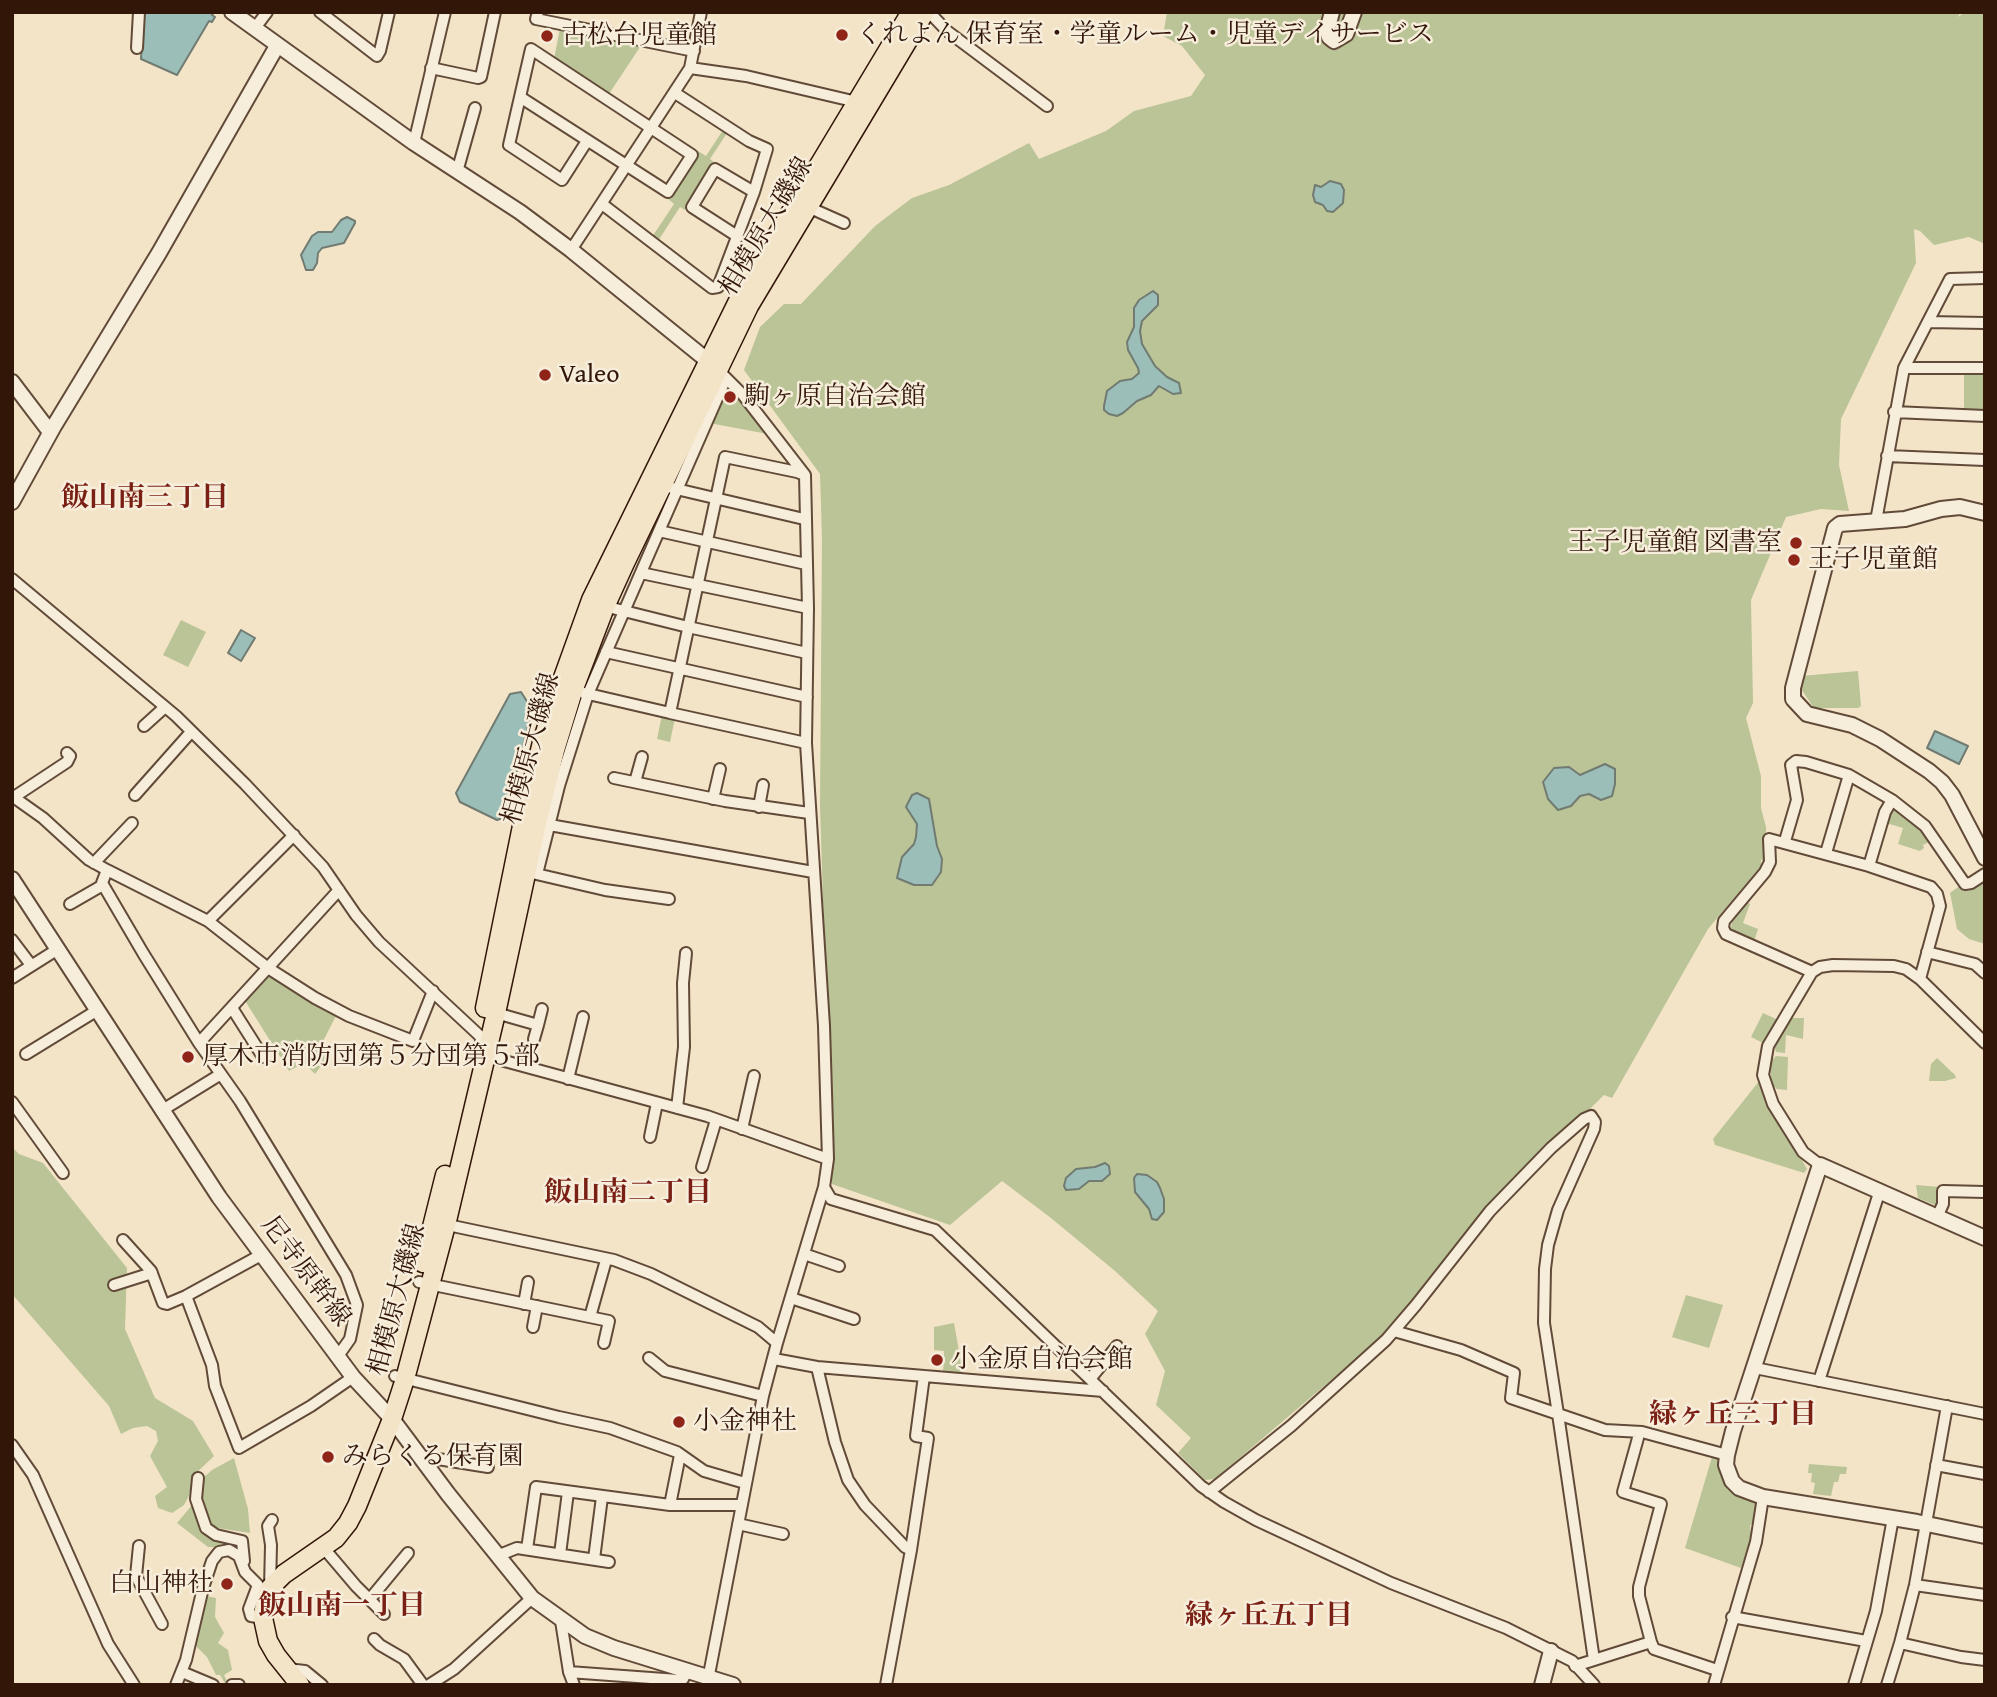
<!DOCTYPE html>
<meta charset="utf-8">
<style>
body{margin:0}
#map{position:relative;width:1997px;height:1697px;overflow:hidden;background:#f3e4c8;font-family:"Gentium Book Plus",serif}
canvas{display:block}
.frame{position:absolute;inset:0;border:14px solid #321608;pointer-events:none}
</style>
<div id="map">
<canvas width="1997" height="1697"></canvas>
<div class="frame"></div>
</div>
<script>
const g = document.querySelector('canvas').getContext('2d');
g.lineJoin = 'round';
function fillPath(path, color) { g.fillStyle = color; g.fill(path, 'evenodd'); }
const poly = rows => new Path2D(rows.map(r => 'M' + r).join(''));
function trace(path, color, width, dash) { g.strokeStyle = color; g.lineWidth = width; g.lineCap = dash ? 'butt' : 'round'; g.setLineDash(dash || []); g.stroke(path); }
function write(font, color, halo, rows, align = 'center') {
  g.font = font + ' "Gentium Book Plus","Noto Serif JP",serif'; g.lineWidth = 5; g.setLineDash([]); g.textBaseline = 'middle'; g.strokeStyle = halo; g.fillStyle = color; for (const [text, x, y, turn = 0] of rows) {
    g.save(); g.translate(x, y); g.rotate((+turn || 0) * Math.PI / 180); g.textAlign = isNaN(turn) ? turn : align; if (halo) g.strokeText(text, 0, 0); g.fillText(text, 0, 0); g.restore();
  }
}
const green = poly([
 [1167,12,1960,12,1958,17,1965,12,1985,12,1985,244,1969,237,1934,245,1920,231,1914,229,1916,263,1841,419,1839,465,1849,511,1821,509,1786,517,1751,600,1753,703,1746,718,1761,776,1761,808,1766,827,1766,865,1761,859,1761,866,1708,929,1612,1098,1604,1095,1490,1207,1391,1329,1215,1479,1205,1480,1178,1453,1191,1438,1156,1405,1165,1371,1145,1334,1158,1311,1115,1271,1051,1218,1002,1181,950,1225,832,1184,820,806,822,539,820,474,744,370,760,327,784,304,801,304,875,226,912,198,949,185,1029,143,1039,159,1106,131,1134,111,1191,96,1205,75,1182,46,1163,36],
 [560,28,642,44,609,94,554,59],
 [723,130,727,133,710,159,715,163,685,210,680,207,658,241,652,237,674,204,667,198,698,151,706,156],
 [1964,371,1985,371,1985,411,1964,410],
 [724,386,729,387,742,401,768,434,709,423],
 [181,620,206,632,188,667,163,655],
 [1858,671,1861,706,1858,708,1814,708,1799,686,1801,676],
 [662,715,675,718,670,742,657,739],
 [1896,809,1921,829,1931,841,1923,845,1924,848,1920,851,1898,844,1903,828,1886,823,1892,810],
 [1985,877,1985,944,1969,939,1957,929,1950,893,1961,885],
 [1747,902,1750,904,1743,923,1758,929,1754,941,1734,932,1731,928,1733,916],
 [271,974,337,1014,320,1047,330,1054,315,1074,304,1063,289,1071,244,999,265,975],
 [1763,1013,1776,1019,1776,1022,1766,1042,1763,1043,1751,1037],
 [1792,1018,1804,1018,1803,1039,1786,1035,1785,1053,1776,1052,1774,1045,1788,1020],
 [1776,1056,1788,1057,1787,1090,1777,1089,1771,1084,1771,1061],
 [1937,1058,1955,1075,1956,1078,1945,1081,1929,1081,1931,1064],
 [1760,1080,1772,1108,1807,1169,1804,1173,1715,1145,1713,1139],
 [12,1147,19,1154,43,1163,127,1268,125,1329,155,1398,193,1421,214,1456,193,1476,189,1496,184,1505,172,1513,158,1508,155,1496,167,1487,150,1456,158,1441,156,1431,147,1426,133,1428,121,1434,109,1406,12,1294],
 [1916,1185,1940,1187,1939,1203,1935,1205,1918,1198],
 [1686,1295,1723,1305,1709,1348,1672,1337],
 [954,1323,963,1374,943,1373,944,1351,934,1350,934,1327],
 [1712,1457,1720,1460,1732,1491,1757,1505,1753,1523,1750,1525,1751,1536,1741,1568,1685,1548],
 [234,1458,248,1509,250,1533,217,1528,210,1523,200,1496,202,1479,212,1470],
 [1809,1464,1847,1467,1846,1474,1840,1474,1838,1482,1834,1482,1831,1496,1813,1494,1815,1483,1811,1482,1812,1473,1808,1473],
 [193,1504,201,1529,215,1537,236,1541,236,1547,208,1547,177,1523],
 [206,1596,216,1598,215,1617,224,1633,218,1643,228,1650,232,1670,224,1675,229,1685,226,1685,220,1675,216,1675,207,1657,196,1646]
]);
const water = poly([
 [144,12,214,12,212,15,215,17,212,22,209,21,177,75,141,59,144,12],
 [1330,181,1341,184,1344,190,1343,203,1333,212,1327,211,1323,205,1315,202,1313,195,1315,185,1321,187,1330,181],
 [347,217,355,221,355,223,344,243,322,248,318,253,317,263,313,270,306,270,301,255,312,236,318,232,332,232,341,220,347,217],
 [1153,291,1158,295,1158,305,1142,321,1140,331,1142,344,1155,366,1167,377,1179,383,1181,393,1173,394,1159,386,1151,395,1137,401,1123,413,1117,416,1109,414,1104,410,1104,406,1107,391,1120,381,1132,379,1139,373,1138,368,1128,350,1127,342,1134,327,1134,308,1139,300,1153,291],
 [241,630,255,638,241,661,228,653,241,630],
 [521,692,532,709,506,817,497,820,460,802,456,793,510,694,521,692],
 [1935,731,1968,746,1959,764,1927,748,1935,731],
 [1605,764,1615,769,1615,784,1612,796,1601,800,1589,794,1580,796,1571,806,1558,810,1548,799,1543,782,1554,768,1569,767,1580,775,1605,764],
 [917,793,929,799,937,846,942,859,941,872,932,885,914,885,897,878,902,857,914,844,916,837,917,824,906,807,912,795,917,793],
 [1105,1163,1109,1166,1110,1174,1102,1181,1089,1181,1079,1189,1066,1190,1064,1186,1066,1178,1076,1169,1095,1167,1105,1163],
 [1137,1174,1147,1175,1157,1182,1160,1188,1164,1199,1164,1212,1157,1220,1152,1219,1149,1209,1135,1192,1134,1178,1137,1174]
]);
const minor = poly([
 [320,12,377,56,380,51,389,12],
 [538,12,536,19,694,51],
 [929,12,947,31,1047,106],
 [255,28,267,12],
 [137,48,139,12],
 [431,68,478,78,481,77,495,12],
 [690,68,746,76,857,102],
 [520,97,531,49,692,155,668,192,520,97,509,145,562,180,587,141],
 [414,143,445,12],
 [457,172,475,108],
 [602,204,712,288,718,287,754,192,767,149,749,141,675,93],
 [808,207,844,223],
 [737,236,692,207,715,169,754,192],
 [571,250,690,68,701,12],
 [1928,322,1985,323],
 [1904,368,1985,368],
 [1894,412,1985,416],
 [1887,456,1985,460],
 [805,475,797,472,725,457,670,713,806,743],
 [672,488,804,519],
 [1876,521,1904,368,1950,279,1985,278],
 [659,531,726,378],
 [641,573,808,608],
 [12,579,176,716,245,784,323,867,356,915,379,942,480,1036,486,1056,707,1116,828,1159],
 [600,605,688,627,807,653],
 [606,652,807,697],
 [584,693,670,713],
 [144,726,165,707],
 [614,778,725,801,809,813],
 [635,782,642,757],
 [135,795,191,732],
 [12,796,43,818,89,860,107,870,102,883,143,953,199,1043,240,1101,346,1275,357,1305,350,1339,338,1356],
 [14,797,67,762,70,756,67,753],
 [713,799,720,769],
 [759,807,763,785],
 [544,824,813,872],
 [1785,841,1797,800,1791,765,1796,761,1806,762,1849,775,1892,800,1925,826,1965,884,1971,883,1985,874],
 [1826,853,1849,775],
 [94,863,132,823],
 [1869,866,1885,812,1892,800],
 [107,870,208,921,268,968,315,998,349,1016,413,1041,433,991],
 [532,873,605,890,669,899],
 [537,874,559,786,588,694,659,531,806,564],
 [70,904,103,885],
 [208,921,294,835],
 [12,940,31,965],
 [1927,952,1975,964,1985,973],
 [1812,972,1726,934,1723,928,1724,921,1765,872,1770,862,1769,839,1869,866,1931,887,1937,894,1940,906,1920,979],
 [12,978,58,949],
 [232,1008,263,1057],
 [496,1013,538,1025,542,1009],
 [534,1039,538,1025],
 [199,1043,339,890],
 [26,1054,96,1011],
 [568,1079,583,1017],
 [12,1102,63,1173],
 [677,1108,684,1047,683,983,686,953],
 [161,1111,221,1074],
 [742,1129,754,1076],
 [650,1137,657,1103],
 [1820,1165,1803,1152,1773,1104,1763,1075,1768,1046,1812,972,1820,967,1833,965,1894,966,1906,969,1920,979,1985,1043],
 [702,1167,716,1120],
 [824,1187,831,1199,935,1230,1201,1486,1224,1502,1256,1520,1391,1583,1506,1628,1572,1661,1594,1685],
 [1937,1217,1943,1204,1943,1191,1985,1192],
 [443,1224,614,1260,651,1274,758,1327,777,1343],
 [123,1240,151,1271,163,1303,167,1304,186,1296,261,1255],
 [804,1254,839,1266],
 [419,1282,609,1321,604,1343],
 [114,1285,152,1273],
 [186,1296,212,1365,215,1386,239,1448,311,1406,353,1377],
 [791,1298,854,1319],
 [524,1304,528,1282],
 [590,1317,606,1260],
 [533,1327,537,1306],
 [1394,1331,1461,1350,1514,1373,1511,1398,1558,1414,1594,1660],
 [649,1358,665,1371,763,1396],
 [774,1359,817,1367,1103,1391],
 [817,1367,835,1442,848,1480,865,1505,905,1547,911,1550],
 [1755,1368,1985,1414],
 [395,1376,559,1417,610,1428,677,1452,704,1471,745,1483],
 [1090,1379,1117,1346],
 [1819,1381,1880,1190],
 [1637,1432,1638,1438,1623,1492,1661,1504,1639,1587,1639,1596,1651,1642,1654,1649,1717,1670],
 [12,1445,33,1475,108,1644,134,1685],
 [419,1456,488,1467],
 [1936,1465,1985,1474],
 [198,1478,196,1499,206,1528,216,1535,242,1541,244,1561],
 [1209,1492,1291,1426,1386,1340,1416,1305,1490,1211,1551,1148,1584,1119,1591,1116,1595,1122,1594,1129,1558,1210,1548,1245,1545,1269,1544,1323,1558,1414,1605,1430,1642,1432,1727,1455],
 [670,1505,742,1505],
 [738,1524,783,1534],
 [139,1546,136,1576,162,1624],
 [322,1546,356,1586,384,1614],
 [527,1549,536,1487,670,1505,680,1455],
 [560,1554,568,1492],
 [497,1556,517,1548,609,1562],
 [594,1559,602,1497],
 [1915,1585,1985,1595],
 [270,1588,271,1545,268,1526,272,1520],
 [370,1599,408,1553],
 [1732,1617,1866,1641],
 [561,1621,569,1672,574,1685],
 [374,1639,380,1645,404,1659,423,1685],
 [1900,1643,1961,1657,1985,1660],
 [1575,1666,1651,1642],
 [287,1669,305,1671,322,1685],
 [182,1672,213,1685],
 [569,1672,678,1680,683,1679,687,1671],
 [176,1685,186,1660,203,1588,212,1561,219,1552,229,1550,239,1556,245,1572,258,1585,249,1609,251,1616,263,1618],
 [232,1685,239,1685],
 [429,1685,454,1669,532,1598],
 [707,1685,763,1396,777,1343,824,1187,828,1159,824,1026,806,743,808,608,805,475,743,395,715,367],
 [886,1685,911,1550,928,1438,916,1436,924,1376],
 [1714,1685,1756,1542,1763,1497],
 [1854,1685,1876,1611,1893,1518],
 [1887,1685,1900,1643,1915,1585,1947,1406]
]);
const tertiary = poly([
 [232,12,414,143,520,212,571,250,708,361],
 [1332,12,1327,31,1329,37,1334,41,1346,34,1354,12],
 [12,382,50,432],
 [12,502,54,426,159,253,277,46],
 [1985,513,1960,507,1941,509,1905,519,1840,524,1835,528,1793,688,1793,699,1807,714,1852,725,1880,739,1929,771,1942,782,1952,795,1985,858],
 [12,879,219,1197,353,1377,392,1419,448,1494,532,1598,585,1636,614,1648,733,1685],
 [1985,1238,1820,1165,1733,1431,1727,1455,1726,1465,1732,1481,1739,1488,1763,1497,1917,1522,1985,1536],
 [1542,1685,1551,1651]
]);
const primary = poly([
 [485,1008,523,821,542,742,560,686,591,600,741,295,911,12],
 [423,1263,445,1175],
 [300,1685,276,1655,268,1641,263,1618,265,1601,270,1588,284,1574,336,1538,348,1523,357,1506,392,1419,405,1379,446,1225,496,1013,537,823,555,750,573,691,605,607,625,563,749,306,925,12]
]);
const markers = [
 [842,35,7,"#8f2418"],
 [547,36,7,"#8f2418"],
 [545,375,7,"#8f2418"],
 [730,397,7,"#8f2418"],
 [1796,543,7,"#8f2418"],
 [1794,560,7,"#8f2418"],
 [188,1057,7,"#8f2418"],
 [937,1360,7,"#8f2418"],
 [679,1422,7,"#8f2418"],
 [328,1457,7,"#8f2418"],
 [227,1584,7,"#8f2418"]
];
const poiNames = [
 ["くれよん 保育室・学童ルーム・児童デイサービス",856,35],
 ["古松台児童館",561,36],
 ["Valeo",559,375],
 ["駒ヶ原自治会館",744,397],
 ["王子児童館 図書室",1782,543,"right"],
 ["王子児童館",1808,560],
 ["厚木市消防団第５分団第５部",202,1057],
 ["小金原自治会館",951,1360],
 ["小金神社",693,1422],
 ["みらくる保育園",342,1457],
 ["白山神社",213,1584,"right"]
];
const streetNames = [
 ["相模原大磯線",767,227,-59],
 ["相模原大磯線",532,749,-75],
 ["尼寺原幹線",305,1272,53],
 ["相模原大磯線",398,1300,-75]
];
const neighbourhoodNames = [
 ["飯山南三丁目",145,499],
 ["飯山南二丁目",628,1194],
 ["緑ヶ丘三丁目",1733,1416],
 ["飯山南一丁目",342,1607],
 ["緑ヶ丘五丁目",1269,1617]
];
fillPath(green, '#bac496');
fillPath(water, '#9bbeb8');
trace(water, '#717b72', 2);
trace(minor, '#624a38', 14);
trace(tertiary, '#624a38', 18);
trace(primary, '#321608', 21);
trace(minor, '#f7eddb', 10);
trace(tertiary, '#f7eddb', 14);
trace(primary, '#f3e4c8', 18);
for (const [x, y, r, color] of markers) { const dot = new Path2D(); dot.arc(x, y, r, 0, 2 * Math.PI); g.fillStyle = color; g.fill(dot); trace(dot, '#f7eddb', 2.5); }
write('26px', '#321608', '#f7eddb', poiNames, 'left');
write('26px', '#321608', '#f7eddb', streetNames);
write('bold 28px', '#7a1f14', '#f7eddb', neighbourhoodNames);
</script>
